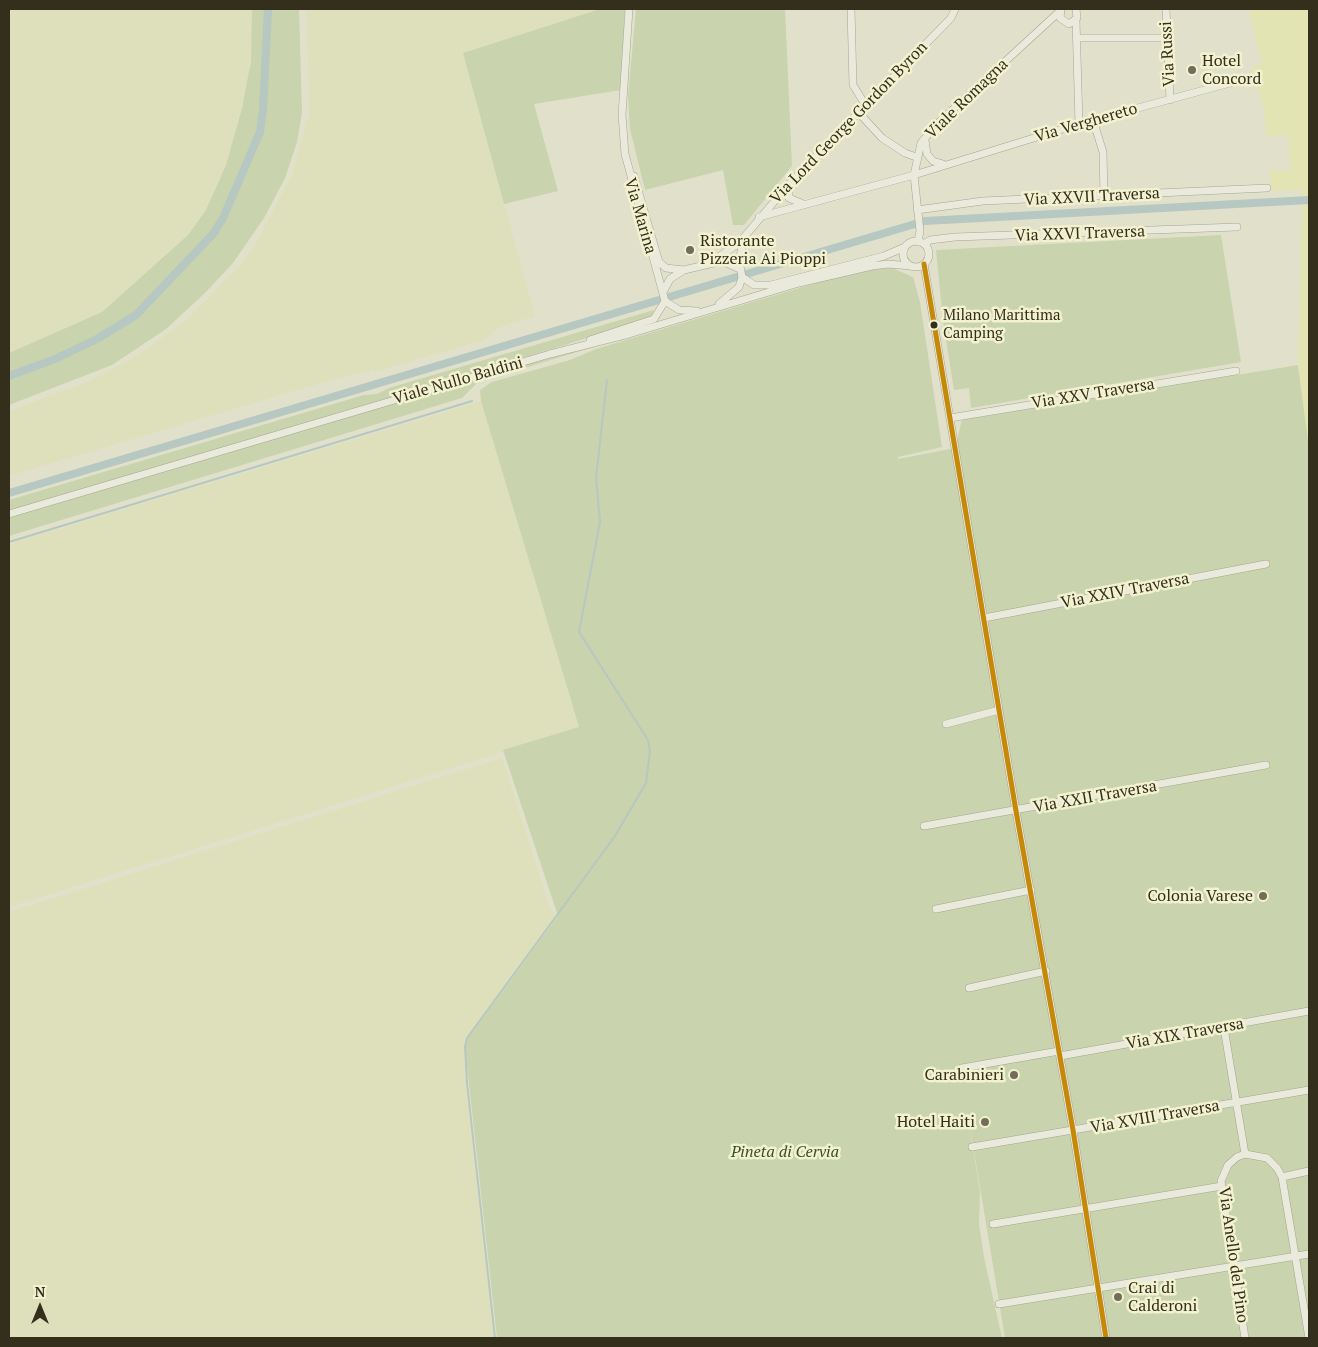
<!DOCTYPE html>
<style>
body{margin:0}
#map{position:relative;width:1318px;height:1347px;overflow:hidden;background:#e1e1cb;font-family:"PT Serif",serif}
canvas{display:block}
.frame{position:absolute;inset:0;border:10px solid #342e1d;pointer-events:none}
.north{position:absolute;left:15px;top:1282px;width:50px;height:50px;-webkit-text-stroke:4px #f3f2d0;paint-order:stroke;rotate:0deg;font-size:14px;font-weight:700;line-height:20px;text-align:center;color:#342e1d}
.north::after{content:'';display:block;margin:auto;width:18px;height:22px;background:#342e1d;clip-path:polygon(50% 0,100% 100%,50% 72%,0 100%)}
</style>
<div id="map">
<canvas width="1318" height="1347"></canvas>
<div class="frame"></div>
<div class="north">N</div>
</div>
<script>
const g = document.querySelector('canvas').getContext('2d');
g.lineJoin = 'round';
function fillPath(path, color) { g.fillStyle = color; g.fill(path, 'evenodd'); }
const poly = rows => new Path2D(rows.map(r => 'M' + r).join(''));
function trace(path, color, width, dash) { g.strokeStyle = color; g.lineWidth = width; g.lineCap = dash ? 'butt' : 'round'; g.setLineDash(dash || []); g.stroke(path); }
function write(font, color, halo, rows, align = 'center') {
  g.font = font + ' "PT Serif",serif'; g.lineWidth = 5; g.setLineDash([]); g.textBaseline = 'middle'; g.strokeStyle = halo; g.fillStyle = color; for (const [text, x, y, turn = 0] of rows) {
    g.save(); g.translate(x, y); g.rotate((+turn || 0) * Math.PI / 180); g.textAlign = isNaN(turn) ? turn : align; if (halo) g.strokeText(text, 0, 0); g.fillText(text, 0, 0); g.restore();
  }
}
const farmland = poly([
 [9,9,252,9,253,19,248,84,226,165,206,210,188,235,102,312,9,353],
 [306,9,600,9,463,53,535,316,498,328,484,340,374,372,373,369,294,391,9,476,9,411,82,384,133,358,187,320,238,267,253,248,292,175,307,119,310,120],
 [481,401,579,728,9,907,9,544],
 [502,758,550,908,557,915,467,1037,464,1047,466,1083,495,1338,9,1338,9,912]
]);
const green = poly([
 [252,9,299,9,302,113,297,142,285,178,264,218,233,263,205,293,166,329,112,365,9,405,9,353,102,312,188,235,206,210,226,165,242,108,251,61],
 [600,9,625,9,621,90,534,104,558,191,504,204,463,53],
 [636,9,785,9,792,166,744,225,733,225,723,170,645,190,630,129,628,96],
 [1221,235,1241,362,971,408,969,388,954,390,943,321,936,250],
 [892,268,913,277,920,302,942,447,898,457,898,459,955,448,962,420,1298,365,1309,444,1309,1338,1005,1338,966,1103,980,1192,979,1224,984,1257,1002,1338,497,1338,465,1048,468,1038,558,916,503,750,579,727,481,401,480,390,492,382,570,360,596,349,859,270],
 [654,310,651,317,562,346,9,511,9,500,36,492,364,395,377,394,389,388],
 [600,345,478,382,462,398,9,536,9,518,495,373]
]);
const sand = poly([
 [1249,9,1309,9,1309,196,1302,197,1301,190,1271,191,1270,171,1291,170,1288,135,1267,137,1263,105,1251,68,1262,63],
 [1302,205,1309,206,1309,448,1298,365]
]);
const stream = poly([
 [9,542,472,401],
 [495,1338,467,1083,465,1047,467,1038,615,836,646,783,650,751,648,740,579,632,600,522,596,478,607,380]
]);
const canal = poly([
 [9,376,55,359,97,339,136,315,214,233,223,218,260,132,263,110,268,9],
 [9,493,925,221,1309,200]
]);
const minor = poly([
 [851,9,853,85,866,106],
 [1061,9,1060,18,1069,24,1077,18,1076,9],
 [1166,9,1170,100],
 [1076,20,1079,124],
 [1076,38,1167,38],
 [859,113,882,138,905,153,916,157],
 [1093,120,1103,152,1104,197],
 [925,140,927,154,933,161,943,164],
 [634,176,659,262,666,268,684,270],
 [789,185,789,198,801,203],
 [917,210,983,201,1267,188],
 [759,217,914,175,1079,124,1230,83],
 '903 254a13 13 0 1 1 26 0a13 13 0 1 1-26 0Z',
 [918,242,920,231,914,175,921,143,935,126,1060,11],
 [924,244,930,240,955,237,1237,227],
 [713,261,739,243,790,183,951,18,955,9],
 [924,264,1016,811,1073,1130,1106,1338],
 [742,277,754,285,771,285,884,256,905,247],
 [663,292,670,279,684,270,722,261,740,269],
 [665,301,679,310,697,311],
 [719,304,739,287,742,277,739,261,744,238],
 [590,340,654,319,665,301,625,154,622,115,629,9],
 [950,418,1236,371],
 [9,514,550,354,629,334,799,283,872,266,888,264,911,266],
 [984,618,1266,564],
 [946,724,999,710],
 [924,826,1266,765],
 [936,909,1031,890],
 [969,988,1046,971],
 [1224,1028,1245,1154],
 [1060,1056,1309,1011],
 [962,1068,1059,1051],
 [972,1147,1309,1090],
 [1282,1177,1309,1171],
 [993,1224,1222,1186],
 [999,1304,1309,1254],
 [1245,1338,1221,1181,1228,1165,1237,1157,1245,1154,1267,1158,1277,1168,1282,1177,1309,1338]
]);
const bus1 = poly([
 [924,264,1016,811,1073,1130,1106,1338]
]);
const markers = [
 [1192,70,5,"#716d5a"],
 [690,250,5,"#716d5a"],
 [934,325,4.5,"#342e1d"],
 [1263,896,5,"#716d5a"],
 [1014,1075,5,"#716d5a"],
 [985,1122,5,"#716d5a"],
 [1118,1297,5,"#716d5a"]
];
const busNames = [
 ["Milano Marittima",943,316],
 ["Camping",943,334]
];
const streetNames = [
 ["Via Russi",1168,54,-93],
 ["Viale Romagna",967,99,-44],
 ["Via Lord George Gordon Byron",849,123,-46],
 ["Via Verghereto",1086,123,-16],
 ["Via XXVII Traversa",1092,197,-3],
 ["Via Marina",640,216,74],
 ["Via XXVI Traversa",1080,234,-2],
 ["Viale Nullo Baldini",458,381,-16],
 ["Via XXV Traversa",1093,394,-9],
 ["Via XXIV Traversa",1125,591,-11],
 ["Via XXII Traversa",1095,797,-10],
 ["Via XIX Traversa",1185,1034,-10],
 ["Via XVIII Traversa",1155,1117,-10],
 ["Via Anello del Pino",1233,1255,82]
];
const poiNames = [
 ["Hotel",1202,61],
 ["Concord",1202,79],
 ["Ristorante",700,241],
 ["Pizzeria Ai Pioppi",700,259],
 ["Colonia Varese",1253,896,"right"],
 ["Carabinieri",1004,1075,"right"],
 ["Hotel Haiti",975,1122,"right"],
 ["Crai di",1128,1288],
 ["Calderoni",1128,1306]
];
const parkNames = [
 ["Pineta di Cervia",785,1152]
];
fillPath(farmland, '#dee0bc');
fillPath(green, '#c9d3ae');
fillPath(sand, '#e3e4b3');
trace(stream, '#b6c8c1', 2);
trace(canal, '#b6c8c1', 8);
trace(minor, '#a6a494', 8);
trace(minor, '#eaeadc', 7);
trace(bus1, '#c68807', 5);
for (const [x, y, r, color] of markers) { const dot = new Path2D(); dot.arc(x, y, r, 0, 2 * Math.PI); g.fillStyle = color; g.fill(dot); trace(dot, '#f3f2d0', 2); }
write('15px', '#342e1d', '#f3f2d0', busNames, 'left');
write('16px', '#342e1d', '#f3f2d0', streetNames);
write('16px', '#342e1d', '#f3f2d0', poiNames, 'left');
write('italic 16px', '#394f25', '#f3f2d0', parkNames);
</script>
